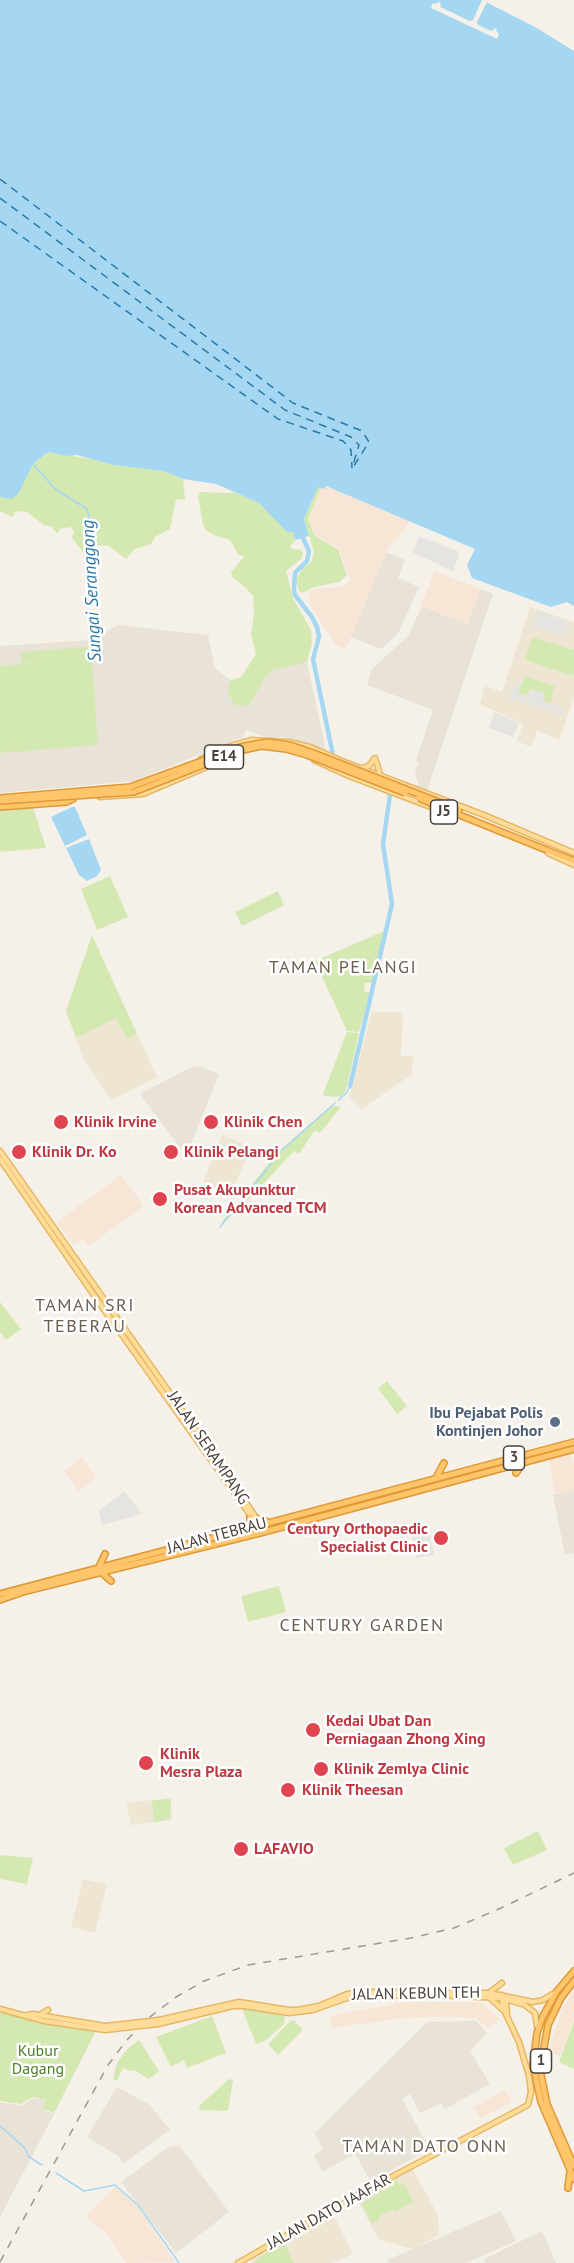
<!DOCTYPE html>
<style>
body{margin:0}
canvas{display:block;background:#f5f1e9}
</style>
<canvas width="574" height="2263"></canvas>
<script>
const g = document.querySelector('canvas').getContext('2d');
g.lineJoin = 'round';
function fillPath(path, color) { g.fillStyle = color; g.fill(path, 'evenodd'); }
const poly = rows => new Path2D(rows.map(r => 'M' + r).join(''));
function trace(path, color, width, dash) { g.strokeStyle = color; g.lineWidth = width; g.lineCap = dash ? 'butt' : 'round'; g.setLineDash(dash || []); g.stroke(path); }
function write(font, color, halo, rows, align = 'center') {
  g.font = font + ' "PT Sans",sans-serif'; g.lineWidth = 5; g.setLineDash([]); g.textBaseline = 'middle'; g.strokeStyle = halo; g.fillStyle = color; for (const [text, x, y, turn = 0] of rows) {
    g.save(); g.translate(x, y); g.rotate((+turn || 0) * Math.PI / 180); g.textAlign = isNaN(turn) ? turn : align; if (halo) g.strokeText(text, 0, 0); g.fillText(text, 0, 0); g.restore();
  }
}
const residential = poly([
 [386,552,405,560,398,578,419,587,398,634,381,649,351,637],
 [481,589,493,594,426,793,420,791,415,773,419,763,416,761,433,710,367,685,372,669,408,636,422,606,467,624],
 [117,625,208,635,215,668,231,680,228,686,228,693,249,706,266,676,273,670,307,662,326,751,302,742,283,737,269,738,246,730,243,737,134,781,0,793,0,646,94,640],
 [200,1066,219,1074,187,1154,185,1154,140,1094,189,1068],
 [574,1490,574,1553,565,1555,553,1495],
 [476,2021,487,2033,470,2051,490,2084,445,2109,441,2103,420,2113,410,2094,402,2099,430,2149,371,2182,355,2154,322,2172,314,2155,323,2150,315,2133,427,2022],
 [117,2087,150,2105,170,2130,124,2163,118,2156,87,2137],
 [33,2098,46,2100,43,2110,54,2114,0,2217,0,2102,22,2106],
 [179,2145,229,2212,176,2253,121,2182,167,2148],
 [501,2211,516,2241,466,2263,389,2263,387,2260],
 [542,2231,556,2263,485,2263,484,2259]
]);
const commercial = poly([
 [325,486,409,521,404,531,400,533,398,538,395,538,391,546,389,545,346,649,336,645,308,602,312,589,343,587,350,580,339,548,318,537,312,529,309,520,321,488,324,489],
 [436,572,481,589,467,624,421,605,434,573],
 [121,1175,144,1206,88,1246,83,1239,74,1245,57,1222],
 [571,1453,574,1464,574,1490,555,1494,549,1460,551,1458],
 [82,1457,96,1477,79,1491,64,1471],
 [574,1990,574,2020,560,2056,548,2052,563,2007],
 [407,2002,478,2002,483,2004,500,2019,487,2028,476,2018,435,2017,403,2018,332,2028,329,2016],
 [505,2090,512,2102,480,2119,474,2107],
 [115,2187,138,2206,175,2262,126,2263,108,2235,88,2218,87,2214]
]);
const education = poly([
 [530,607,574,622,574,698,559,740,537,731,531,747,517,741,523,724,480,704,485,686,502,692],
 [372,1011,403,1013,401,1056,413,1056,412,1074,362,1109,349,1098],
 [127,1012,157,1077,111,1100,84,1060,76,1038],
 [222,1135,251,1147,231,1194,203,1182],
 [171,1798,172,1820,131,1825,126,1803],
 [83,1879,107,1884,95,1933,71,1927],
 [412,2168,438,2215,439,2235,413,2249,379,2240,357,2199],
 [332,2212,353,2254,333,2263,253,2263,250,2259]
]);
const green = poly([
 [49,452,164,471,183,479,185,500,176,499,170,529,155,537,151,544,135,549,126,559,109,546,97,545,93,554,86,556,72,538,74,532,71,527,60,529,58,534,52,527,44,525,27,512,15,511,13,517,0,511,0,497,5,498,26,477,33,464],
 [318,486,321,488,309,517,309,522,314,534,318,538,338,549,347,575,339,582,314,587,302,593,298,590,297,578,303,568,311,562,314,552,304,519],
 [200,492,230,493,233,492,259,503,281,525,293,532,295,541,290,546,292,549,301,550,303,554,301,559,286,571,293,598,311,630,312,644,307,662,273,670,266,676,249,706,235,705,228,693,228,686,231,680,241,677,256,654,251,634,254,614,253,596,245,587,233,578,231,572,244,557,238,554,230,540,214,535,207,531,203,525,198,496],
 [532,637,574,650,574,676,525,660],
 [91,647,98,745,0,753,0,666,38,663,21,663,21,652],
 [525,676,555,686,550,704,543,701,545,694,531,689,528,696,518,693],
 [33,807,46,848,0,852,0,809],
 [110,876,128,917,97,930,81,889],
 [278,891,284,905,242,926,235,912],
 [384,931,372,983,365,983,364,992,370,992,359,1032,347,1031,315,961],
 [92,935,137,1034,127,1039,116,1018,76,1038,66,1011],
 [347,1032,359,1033,346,1090,340,1097,325,1096,323,1094],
 [332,1105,341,1107,320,1133,315,1130,299,1154,294,1151,238,1211,221,1223,278,1152],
 [0,1302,21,1329,6,1340,0,1332],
 [387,1381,407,1406,397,1414,378,1388],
 [279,1586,286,1612,248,1622,241,1596],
 [168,1799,171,1801,170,1819,154,1822,152,1801],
 [538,1831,547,1850,513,1865,504,1848],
 [0,1855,33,1858,27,1884,0,1879],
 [246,2008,285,2016,284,2024,265,2041,256,2044,242,2009],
 [0,2013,96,2031,54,2113,43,2109,46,2100,33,2097,21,2104,0,2101],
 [212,2016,226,2053,187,2068,184,2060,171,2067,156,2037],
 [294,2020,303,2030,278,2055,268,2044,289,2022],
 [574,2021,574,2069,559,2062],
 [139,2040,159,2071,149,2079,134,2070,130,2071,123,2068,117,2081,113,2079,117,2063,127,2049],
 [229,2079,233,2080,228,2111,199,2110,200,2105],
 [397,2179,400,2185,404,2184,414,2202,395,2212,393,2209,379,2216,380,2219,372,2224,361,2203,377,2195,375,2190],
 [284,2244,294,2263,256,2263,255,2261,258,2258]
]);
const parking = poly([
 [419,536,458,551,459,555,453,571,413,553],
 [538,611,570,622,565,637,533,626],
 [516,681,521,683,518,693,528,696,530,689,545,693,543,701,564,708,562,715,510,698],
 [494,712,519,723,513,737,489,728],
 [124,1491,142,1514,102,1525,99,1511],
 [429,1528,434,1555,416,1558,411,1532]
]);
const water = poly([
 [0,0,482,0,535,27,574,51,574,606,567,602,551,607,472,578,467,565,475,549,326,486,324,489,318,487,304,519,309,536,295,540,293,532,287,532,259,503,216,484,183,479,163,471,114,465,77,455,66,456,49,452,46,454,33,464,18,494,11,499,0,497],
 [72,807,75,807,87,835,65,846,51,817],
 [89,839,101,870,97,876,87,881,79,875,66,848]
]);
const pier = poly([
 [482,0,487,2,477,22,478,25,492,31,495,28,497,29,496,31,499,34,497,39,431,8,433,3,436,4,438,2,441,3,440,7,470,21,473,20]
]);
const stream = poly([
 [33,464,55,489,87,509,92,530,92,605],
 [339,1100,347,1092,350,1086],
 [220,1227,283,1149,335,1103],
 [0,2126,25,2148,29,2157,42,2165],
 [56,2173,84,2191,115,2185,138,2205,179,2263]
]);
const river = poly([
 [303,538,309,551,307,561,295,573,294,589,295,595,312,617,317,627,319,637,313,659,333,755],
 [350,1086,392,904,383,844,390,795]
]);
const ferry = poly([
 [0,179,293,403,362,431,369,442,352,469],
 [0,198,285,410,351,437,359,445,353,465],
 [0,221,278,419,343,441,351,450,352,468]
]);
const major = poly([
 [375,758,380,774],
 [201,759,230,746,251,740,289,742,310,747,342,761,484,815,574,853],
 [314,760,349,776,449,814],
 [362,768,369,766,374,759],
 [100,797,143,794,223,760],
 [0,804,50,800],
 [548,853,574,865],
 [0,1151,228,1476,259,1522,258,1526],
 [0,1159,100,1304,258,1526],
 [490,1992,502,1983],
 [491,1999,503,2010],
 [506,1999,507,2015],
 [0,2009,44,2021,105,2030],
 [27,2015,33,2014,105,2026],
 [40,2015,48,2010],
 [159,2020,239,2002,289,2010,298,2010,319,2006,347,1994,363,1992,489,1993,533,2002,543,2000,556,1992],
 [158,2024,233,2006,244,2006,289,2013,313,2010,347,1998,362,1996,437,1995,502,1998,525,2005,535,2013,537,2026],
 [238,2263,361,2193,528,2105,531,2092,529,2076,519,2042,503,2008,502,1995]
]);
const highway = poly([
 [444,804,459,810],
 [0,807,66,802,73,799],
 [442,808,574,861],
 [516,1473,523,1463],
 [436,1478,444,1463],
 [256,1518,268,1522],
 [246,1529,250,1524,250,1517],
 [99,1567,105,1554],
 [102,1573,111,1581],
 [0,1594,574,1442],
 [0,1600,26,1591,260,1533,574,1449],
 [574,1971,557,1991,543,2016,537,2033,533,2065,541,2102,574,2179],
 [574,1981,561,1998,548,2025,540,2070,547,2104,574,2166],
 [568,2188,570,2172]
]);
const rail = poly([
 [0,2262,108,2065,126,2041,146,2020,176,1997,204,1981,248,1965,411,1938,454,1928,501,1908,574,1873]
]);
const majorBridge = poly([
 [105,2026,159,2020],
 [105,2030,158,2024]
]);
const highwayBridge = poly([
 [0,798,130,787,240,747,267,742,290,745,316,754,444,804],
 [419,798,442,808],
 [0,801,134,792,239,751,261,746,286,749,307,755,405,793]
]);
const markers = [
 [61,1122,8,"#e0444e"],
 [211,1122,8,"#e0444e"],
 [19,1152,8,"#e0444e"],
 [171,1152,8,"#e0444e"],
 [160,1199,8,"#e0444e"],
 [555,1422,6,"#5c6f8a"],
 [441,1538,8,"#e0444e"],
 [313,1730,8,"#e0444e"],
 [146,1763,8,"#e0444e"],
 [321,1769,8,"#e0444e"],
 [288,1790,8,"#e0444e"],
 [241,1849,8,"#e0444e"]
];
const shields = [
 [224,757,39],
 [444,812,27],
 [514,1458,21],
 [541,2061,21]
];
const shieldNames = [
 ["E14",224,757],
 ["J5",444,812],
 ["3",514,1458],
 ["1",541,2061]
];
const healthNames = [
 ["Klinik Irvine",74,1122],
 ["Klinik Chen",224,1122],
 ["Klinik Dr. Ko",32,1152],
 ["Klinik Pelangi",184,1152],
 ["Pusat Akupunktur",174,1190],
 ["Korean Advanced TCM",174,1208],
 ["Century Orthopaedic",428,1529,"right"],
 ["Specialist Clinic",428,1547,"right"],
 ["Kedai Ubat Dan",326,1721],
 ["Perniagaan Zhong Xing",326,1739],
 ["Klinik",160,1754],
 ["Mesra Plaza",160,1772],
 ["Klinik Zemlya Clinic",334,1769],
 ["Klinik Theesan",302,1790],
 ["LAFAVIO",254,1849]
];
const serviceNames = [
 ["Ibu Pejabat Polis",543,1413],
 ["Kontinjen Johor",543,1431]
];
const streetNames = [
 ["JALAN SERAMPANG",208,1448,56],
 ["JALAN TEBRAU",217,1536,-15],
 ["JALAN KEBUN TEH",416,1994,-1],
 ["JALAN DATO JAAFAR",329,2212,-29]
];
const parkNames = [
 ["Kubur",38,2051],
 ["Dagang",38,2069]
];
const waterNames = [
 ["Sungai Seranggong",92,591,-93]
];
const neighbourhoodNames = [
 ["TAMAN PELANGI",343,968],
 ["TAMAN SRI",85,1306],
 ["TEBERAU",85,1327],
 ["CENTURY GARDEN",362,1626],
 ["TAMAN DATO ONN",425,2147]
];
fillPath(residential, '#e9e2d7');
fillPath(commercial, '#f7e6d5');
fillPath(education, '#eee5d3');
fillPath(green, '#d4e9b2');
fillPath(parking, '#e6e4e1');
fillPath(water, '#a5d7f2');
fillPath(pier, '#f5f1e9');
trace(stream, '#a5d7f2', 1.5);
trace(river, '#a5d7f2', 4.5);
trace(ferry, '#2b79a7', 1.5, [8, 6]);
trace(major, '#e6b866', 7);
trace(highway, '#e09938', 8);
trace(major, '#ffdc98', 4);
trace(highway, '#ffc56a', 5);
trace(rail, '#989898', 1.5, [8, 8]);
trace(majorBridge, '#e6b866', 7, []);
trace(highwayBridge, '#e09938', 8, []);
trace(majorBridge, '#ffdc98', 4);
trace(highwayBridge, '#ffc56a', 5);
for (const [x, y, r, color] of markers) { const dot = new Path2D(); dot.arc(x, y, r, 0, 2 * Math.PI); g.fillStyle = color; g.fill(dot); trace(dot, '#fff', 2); }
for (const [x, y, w] of shields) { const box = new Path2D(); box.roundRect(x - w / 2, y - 12, w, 24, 4.5); g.fillStyle = '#fff'; g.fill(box); trace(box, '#494137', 1.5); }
write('bold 15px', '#494137', null, shieldNames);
write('bold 16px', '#be3a42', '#fff', healthNames, 'left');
write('bold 16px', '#4e5e75', '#fff', serviceNames, 'right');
write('16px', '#494137', '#fff', streetNames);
write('16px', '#4d7d29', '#fff', parkNames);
write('italic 18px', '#2b79a7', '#fff', waterNames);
g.letterSpacing = '1.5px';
write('18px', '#6c5e4e', '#fff', neighbourhoodNames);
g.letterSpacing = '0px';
</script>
